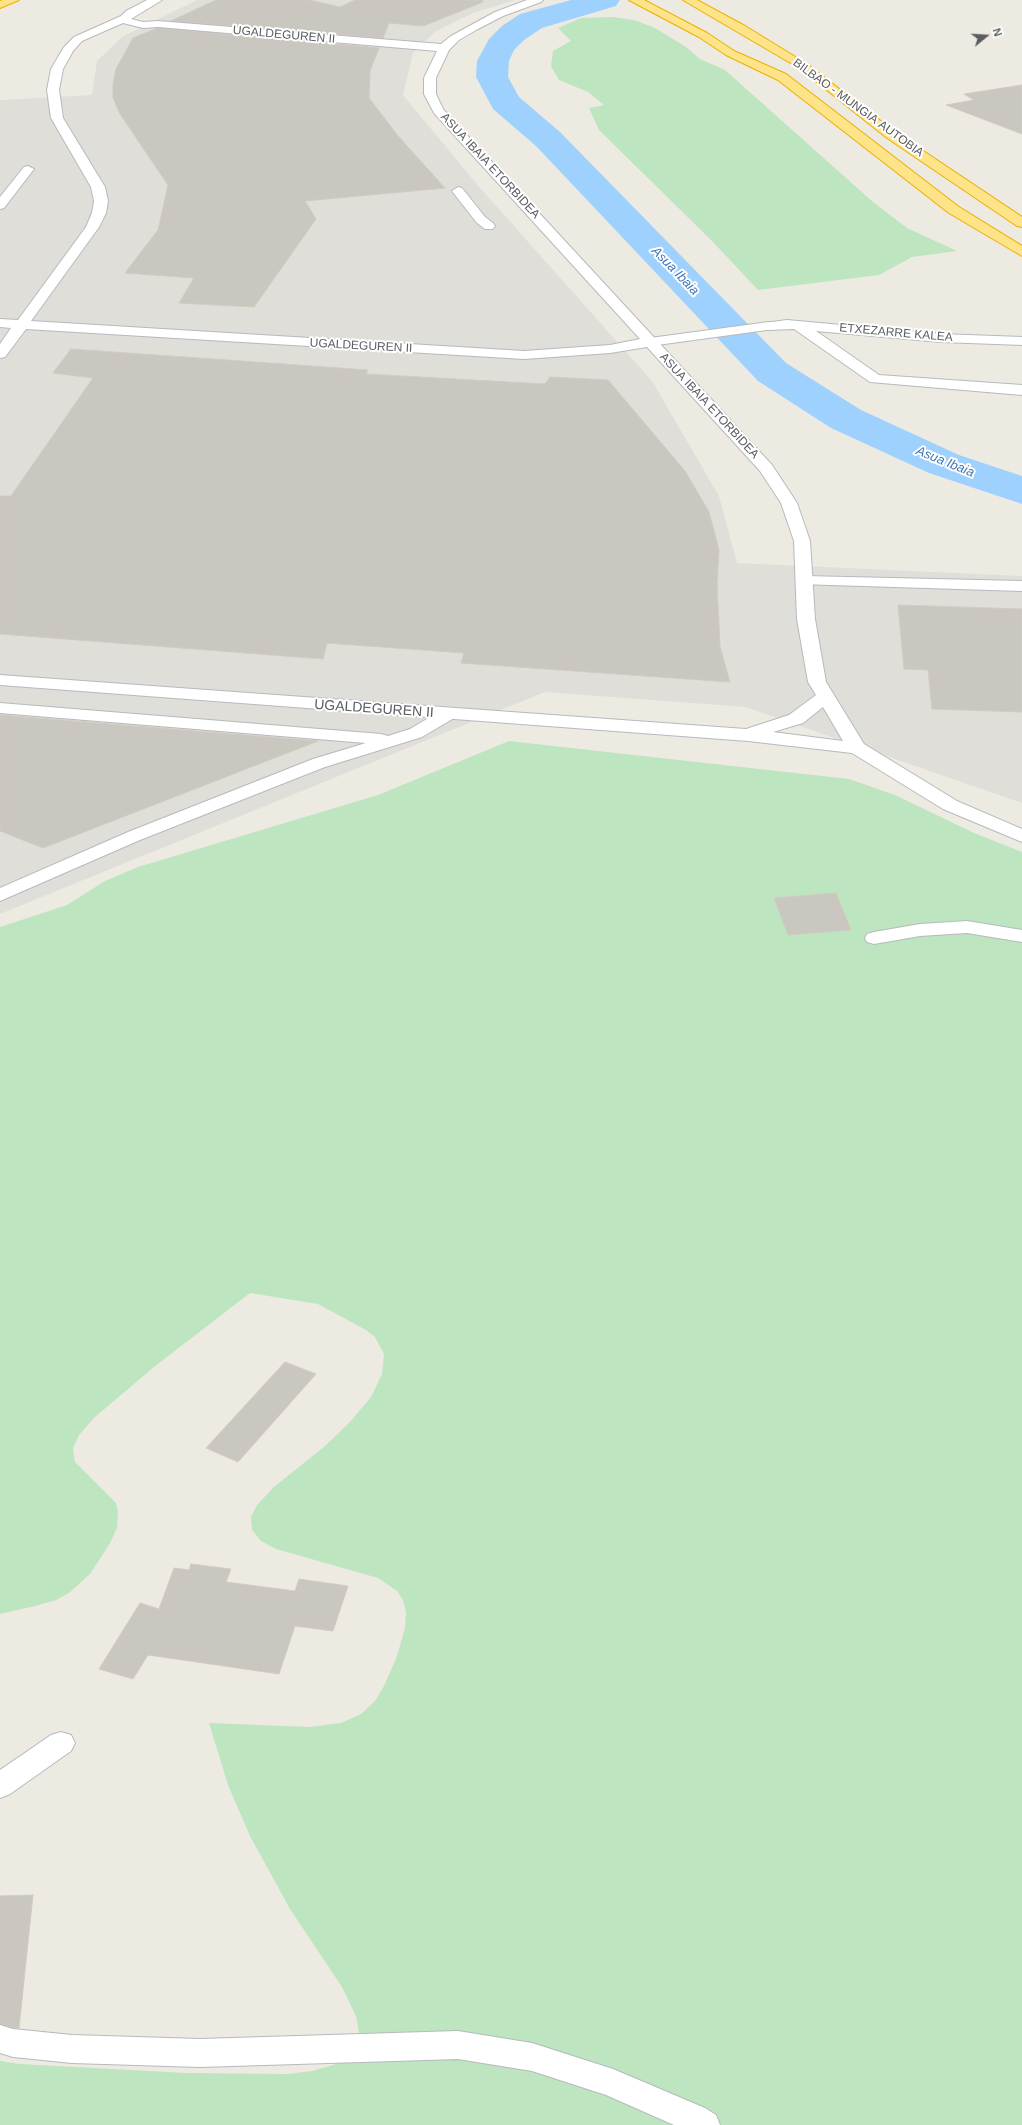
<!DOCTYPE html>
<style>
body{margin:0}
#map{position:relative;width:1022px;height:2125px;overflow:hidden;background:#edebe1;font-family:Helvetica,sans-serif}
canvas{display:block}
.north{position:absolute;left:966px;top:16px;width:40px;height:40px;-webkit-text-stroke:3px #fff;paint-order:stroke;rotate:72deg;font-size:11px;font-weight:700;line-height:16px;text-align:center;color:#5a5d62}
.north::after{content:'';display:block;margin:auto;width:14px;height:18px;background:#5a5d62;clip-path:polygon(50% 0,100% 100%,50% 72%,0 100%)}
</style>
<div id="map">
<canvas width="1022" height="2125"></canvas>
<div class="north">N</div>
</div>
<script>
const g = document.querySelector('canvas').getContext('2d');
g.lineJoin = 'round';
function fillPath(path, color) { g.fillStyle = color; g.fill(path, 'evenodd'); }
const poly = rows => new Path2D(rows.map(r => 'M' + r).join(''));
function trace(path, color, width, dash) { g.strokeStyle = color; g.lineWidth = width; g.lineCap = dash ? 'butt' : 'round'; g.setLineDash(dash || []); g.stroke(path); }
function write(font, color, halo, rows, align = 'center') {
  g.font = font + ' Helvetica,sans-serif'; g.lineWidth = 4; g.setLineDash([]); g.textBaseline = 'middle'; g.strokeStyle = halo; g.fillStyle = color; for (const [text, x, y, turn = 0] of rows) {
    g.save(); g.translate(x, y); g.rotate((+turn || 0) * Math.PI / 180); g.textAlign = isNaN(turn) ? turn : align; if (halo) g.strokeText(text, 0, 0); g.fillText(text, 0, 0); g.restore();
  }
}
const industrial = poly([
 [197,0,515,0,473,13,435,32,413,53,403,95,481,189,652,381,719,496,737,563,1022,576,1022,803,745,707,545,692,0,914,0,100,92,95,97,61,122,37]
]);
const green = poly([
 [612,17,634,20,655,28,686,47,700,59,725,70,873,202,907,228,957,251,912,257,879,275,758,290,713,242,599,130,589,108,604,105,588,92,559,80,551,66,553,51,571,41,558,28,581,18],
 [509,741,849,779,895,795,974,833,1022,852,1022,2125,0,2125,0,2061,20,2064,187,2073,287,2074,312,2071,333,2065,349,2056,355,2048,359,2032,356,2016,342,1987,290,1909,250,1836,228,1785,209,1723,310,1727,341,1723,361,1714,375,1701,384,1686,397,1656,405,1628,406,1612,403,1600,397,1591,378,1578,276,1549,261,1541,252,1530,251,1517,257,1505,274,1487,325,1446,350,1422,371,1397,382,1374,384,1354,375,1337,366,1330,318,1304,250,1293,154,1367,95,1417,79,1435,73,1448,75,1462,116,1503,118,1512,117,1528,109,1545,90,1574,69,1593,56,1600,35,1606,0,1614,0,927,67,905,105,881,138,867,378,795]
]);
const river = poly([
 [571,0,620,0,616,6,542,28,524,40,514,50,509,61,508,77,519,97,560,132,786,363,861,410,959,455,1022,476,1022,504,929,473,831,428,758,381,536,146,493,109,476,77,477,61,489,39,502,26,520,14,571,0]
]);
const building = poly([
 [216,0,309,0,340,7,355,0,483,0,483,2,423,26,389,23,383,38,171,21,216,0],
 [158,28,379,48,370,71,369,98,398,136,445,188,305,201,316,219,254,307,179,303,194,278,125,273,158,230,168,185,120,114,113,98,113,84,116,69,133,38,158,28],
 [1022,85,1022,134,946,105,974,100,964,94,1022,85],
 [71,349,368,370,366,374,545,384,550,377,608,380,685,471,709,512,719,550,717,583,720,647,730,682,461,663,464,653,327,643,323,659,0,634,0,496,11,496,93,378,53,373,71,349],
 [898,605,1022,609,1022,712,932,709,928,670,904,669,898,605],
 [0,715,318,741,43,848,0,831,0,715],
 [836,893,851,930,788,935,774,898,836,893],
 [285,1362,316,1374,238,1462,206,1448,285,1362],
 [191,1564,231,1569,226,1582,295,1591,299,1579,348,1586,333,1631,295,1626,279,1674,148,1655,133,1679,99,1669,140,1603,159,1609,174,1568,189,1570,191,1564],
 [33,1895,19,2028,13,2028,0,2024,0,1896,33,1895]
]);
const lane = poly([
 [28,166,34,169,4,208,0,209,0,197,24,167,28,166],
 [458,187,462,188,485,217,493,223,495,226,493,229,485,229,477,223,452,191,458,187],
 [769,322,776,326,774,329,650,346,643,342,650,338,769,322],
 [804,576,1022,581,1022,591,799,584,796,581,799,578,804,576],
 [0,703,381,734,388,736,410,729,442,710,448,709,454,710,456,714,454,718,422,737,325,767,140,840,0,901,0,888,128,832,313,759,366,743,0,713,0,703],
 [967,921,1022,930,1022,942,967,933,920,936,874,944,867,942,865,938,867,934,874,932,920,924,967,921]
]);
const street = poly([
 [147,0,162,0,131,19,143,22,158,21,441,44,451,36,495,12,527,0,543,0,541,2,503,16,478,29,459,40,449,50,436,78,436,94,443,109,772,465,797,503,810,541,815,619,826,682,864,744,957,801,1022,829,1022,842,943,809,852,753,748,741,0,685,0,675,746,729,789,715,816,695,808,682,797,619,794,541,781,503,760,471,647,347,610,353,524,359,26,329,5,357,0,358,0,344,11,328,0,327,0,319,18,320,86,227,92,213,94,201,91,187,51,118,47,90,51,69,64,47,74,37,121,16,126,11,147,0],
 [123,23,143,28,158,27,437,51,424,78,424,94,434,113,640,339,610,345,524,351,31,321,99,227,106,213,108,201,105,187,63,118,59,90,63,69,73,51,82,41,123,23],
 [823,707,843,741,773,732,803,723,823,707],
 [787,320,941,334,1022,337,1022,345,941,342,816,331,879,375,1022,385,1022,395,870,382,794,329,769,330,764,329,762,326,764,323,787,320],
 [61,1732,71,1735,75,1743,71,1751,10,1794,0,1798,0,1770,51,1735,61,1732],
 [0,2025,13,2029,72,2035,200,2039,458,2031,532,2043,613,2069,705,2108,716,2115,720,2125,674,2125,606,2095,532,2071,458,2059,200,2067,72,2063,13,2057,0,2053,0,2025]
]);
const highway = poly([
 [3,0,19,0,0,8,0,1,3,0],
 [629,0,644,0,707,33,734,51,786,74,959,207,1022,246,1022,256,949,213,778,80,726,55,699,37,629,0],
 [683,0,697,0,745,26,807,64,895,132,1022,217,1022,227,1017,226,887,138,799,68,683,0]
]);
const farStreetnames = [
 ["UGALDEGUREN II",284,35,5],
 ["BILBAO - MUNGIA AUTOBIA",858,108,36],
 ["ASUA IBAIA ETORBIDEA",490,166,47],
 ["ETXEZARRE KALEA",896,333,5],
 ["UGALDEGUREN II",361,346,3],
 ["ASUA IBAIA ETORBIDEA",709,406,47]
];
const farWaternames = [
 ["Asua Ibaia",675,271,46],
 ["Asua Ibaia",945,462,22]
];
const streetNames = [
 ["UGALDEGUREN II",374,709,4]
];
fillPath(industrial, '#e0ded9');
fillPath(green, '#bde5bf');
fillPath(river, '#9fd1ff');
fillPath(building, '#cac7c0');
trace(building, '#d1ccbf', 1);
trace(lane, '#b7b9be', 2);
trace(street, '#b7b9be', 2);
trace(highway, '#eeae00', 2);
fillPath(lane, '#fff');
fillPath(street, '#fff');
fillPath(highway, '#fde488');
write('12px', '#5a5d62', '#fff', farStreetnames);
write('italic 13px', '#3f76b9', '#fff', farWaternames);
write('14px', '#5a5d62', '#fff', streetNames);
</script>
